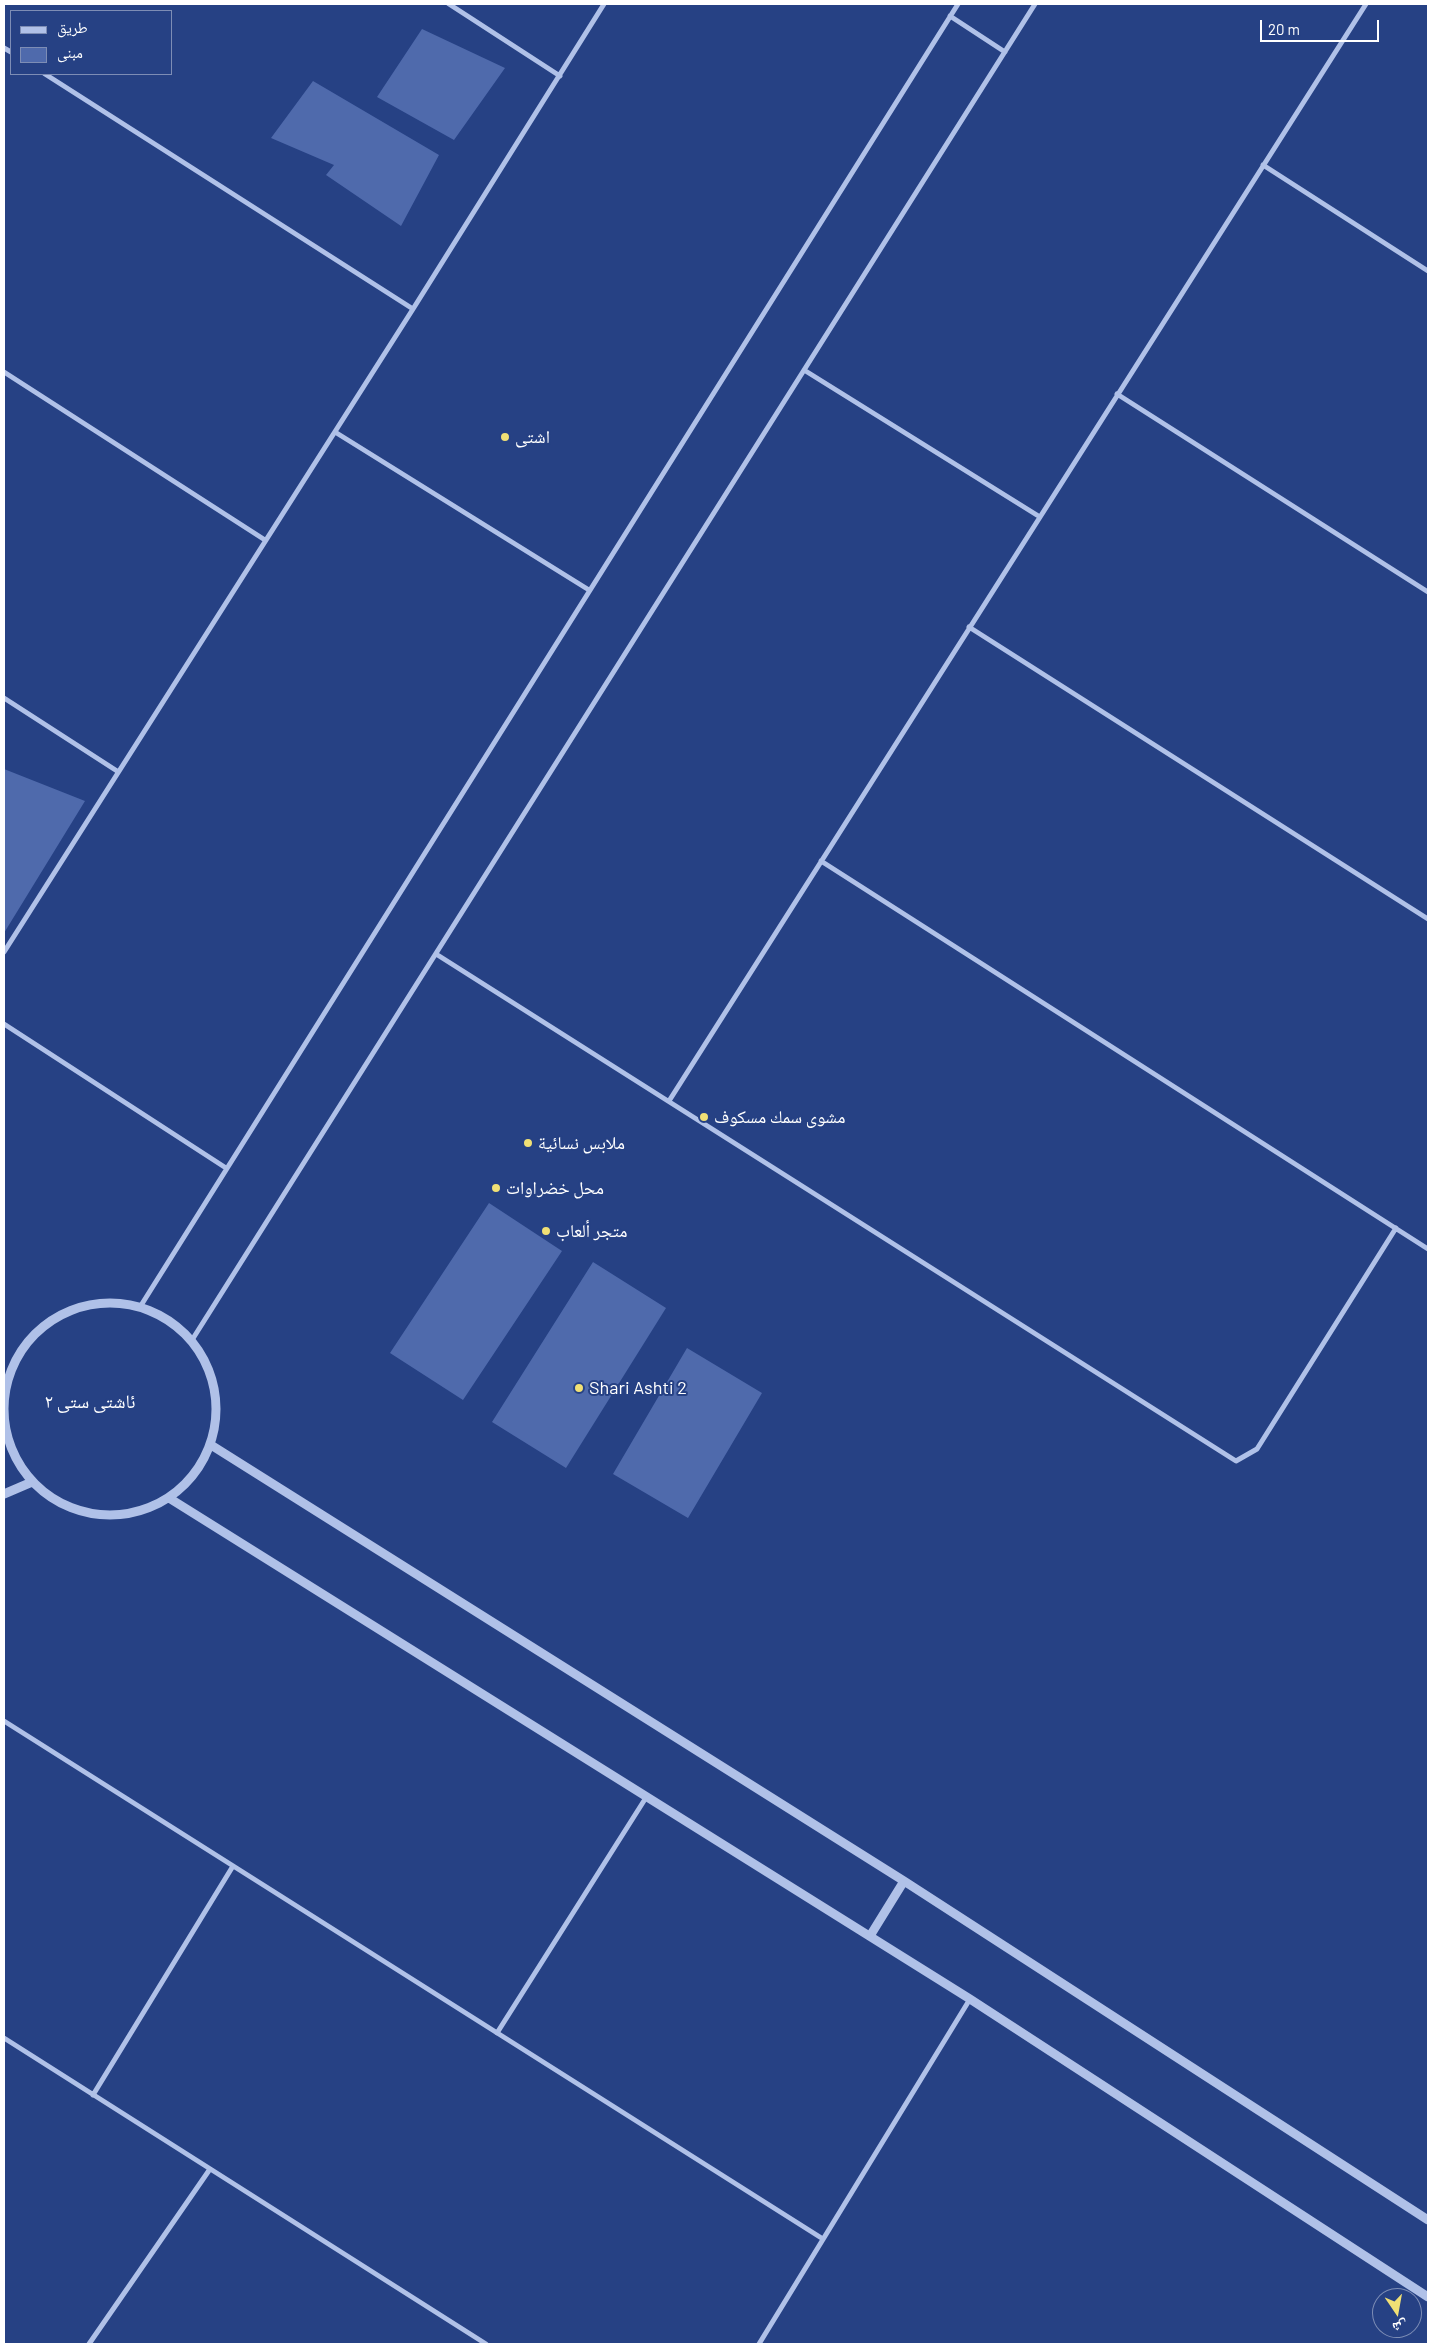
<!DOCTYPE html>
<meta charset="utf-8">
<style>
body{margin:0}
#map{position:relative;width:1432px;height:2348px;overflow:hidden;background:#264184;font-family:Barlow,"Noto Naskh Arabic",sans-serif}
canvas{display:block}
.frame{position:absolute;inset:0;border:5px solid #fff;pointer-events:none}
.legend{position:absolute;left:10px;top:10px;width:162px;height:65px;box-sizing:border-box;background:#264184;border:1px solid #7d8db5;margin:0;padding:6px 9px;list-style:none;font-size:15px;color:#fff}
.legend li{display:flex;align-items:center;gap:10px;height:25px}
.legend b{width:25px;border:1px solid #7d8db5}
.north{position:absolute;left:1372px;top:2288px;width:50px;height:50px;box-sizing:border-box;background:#264184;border:1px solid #7d8db5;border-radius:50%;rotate:168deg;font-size:14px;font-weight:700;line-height:20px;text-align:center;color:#fff}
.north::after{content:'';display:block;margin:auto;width:18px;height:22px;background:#f1e075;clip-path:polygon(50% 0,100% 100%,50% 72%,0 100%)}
.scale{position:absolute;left:1260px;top:20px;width:119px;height:22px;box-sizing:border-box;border:2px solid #fff;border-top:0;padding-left:6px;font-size:15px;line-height:18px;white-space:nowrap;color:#fff;-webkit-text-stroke:4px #264184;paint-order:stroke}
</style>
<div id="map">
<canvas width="1432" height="2348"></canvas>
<div class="frame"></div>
<ul class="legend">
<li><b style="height:6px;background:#b0c1e8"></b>طريق</li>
<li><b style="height:14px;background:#4f6aac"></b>مبنى</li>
</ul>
<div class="north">ش</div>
<div class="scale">20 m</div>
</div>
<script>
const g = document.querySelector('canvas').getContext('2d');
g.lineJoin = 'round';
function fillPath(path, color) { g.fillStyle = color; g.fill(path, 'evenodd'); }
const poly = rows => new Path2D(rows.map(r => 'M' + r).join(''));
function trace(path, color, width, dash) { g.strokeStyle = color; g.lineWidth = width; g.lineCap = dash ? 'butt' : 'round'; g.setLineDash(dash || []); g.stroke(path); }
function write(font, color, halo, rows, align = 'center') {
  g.font = font + ' Barlow,"Noto Naskh Arabic",sans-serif'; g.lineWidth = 4; g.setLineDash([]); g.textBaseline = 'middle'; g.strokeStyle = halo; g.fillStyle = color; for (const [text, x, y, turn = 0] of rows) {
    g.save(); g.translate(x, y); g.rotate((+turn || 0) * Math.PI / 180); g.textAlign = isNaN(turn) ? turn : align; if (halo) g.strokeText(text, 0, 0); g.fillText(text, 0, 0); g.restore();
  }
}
const building = poly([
 [422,29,505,68,454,140,377,97],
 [313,81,439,155,401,226,326,175,334,165,271,138],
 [4,769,85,801,4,933],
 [489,1203,562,1251,463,1400,390,1353],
 [593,1262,666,1308,566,1468,492,1422],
 [687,1348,762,1393,688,1518,613,1474]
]);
const minor = poly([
 [449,4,560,76],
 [950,16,1005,52],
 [4,48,11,52],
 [45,74,413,309],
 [1263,165,1428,271],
 [804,370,1040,517],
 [4,372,265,540],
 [1117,394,1428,592],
 [335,432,589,590],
 [969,627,1428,919],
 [4,698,117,771],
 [821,861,1428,1249],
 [4,952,413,309,604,4],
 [436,954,1236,1461,1257,1449,1396,1228],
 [4,1024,226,1168],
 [669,1101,1366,4],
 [140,1307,958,4],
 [192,1340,1035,4],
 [4,1721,823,2239],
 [497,2033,647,1796],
 [4,2038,486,2344],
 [93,2095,233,1866],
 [89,2344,210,2169],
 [759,2344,970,1999]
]);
const tertiary = poly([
 '4 1409a106 106 0 1 1 212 0a106 106 0 1 1-212 0Z',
 [211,1445,904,1881,1428,2220],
 [4,1494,32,1482],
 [169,1498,970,1999,1428,2297],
 [870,1936,904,1881]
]);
const markers = [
 [505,437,5,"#f1e075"],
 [704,1117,5,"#f1e075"],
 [528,1143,5,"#f1e075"],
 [496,1188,5,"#f1e075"],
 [546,1231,5,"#f1e075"],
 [579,1388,5,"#f1e075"]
];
const poiNames = [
 ["اشتی",515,437],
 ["مشوى سمك مسكوف",714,1117],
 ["ملابس نسائية",538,1143],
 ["محل خضراوات",506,1188],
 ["متجر ألعاب",556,1231],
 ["Shari Ashti 2",589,1388]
];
const neighbourhoodNames = [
 ["ئاشتی ستی ٢",90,1402]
];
fillPath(building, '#4f6aac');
trace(minor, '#b0c1e8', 5);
trace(tertiary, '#b0c1e8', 9);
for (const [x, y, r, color] of markers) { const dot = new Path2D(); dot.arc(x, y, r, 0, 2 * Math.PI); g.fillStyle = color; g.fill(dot); trace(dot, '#264184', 2); }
write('18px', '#fff', '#264184', poiNames, 'left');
write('19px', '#fff', '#264184', neighbourhoodNames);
</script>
